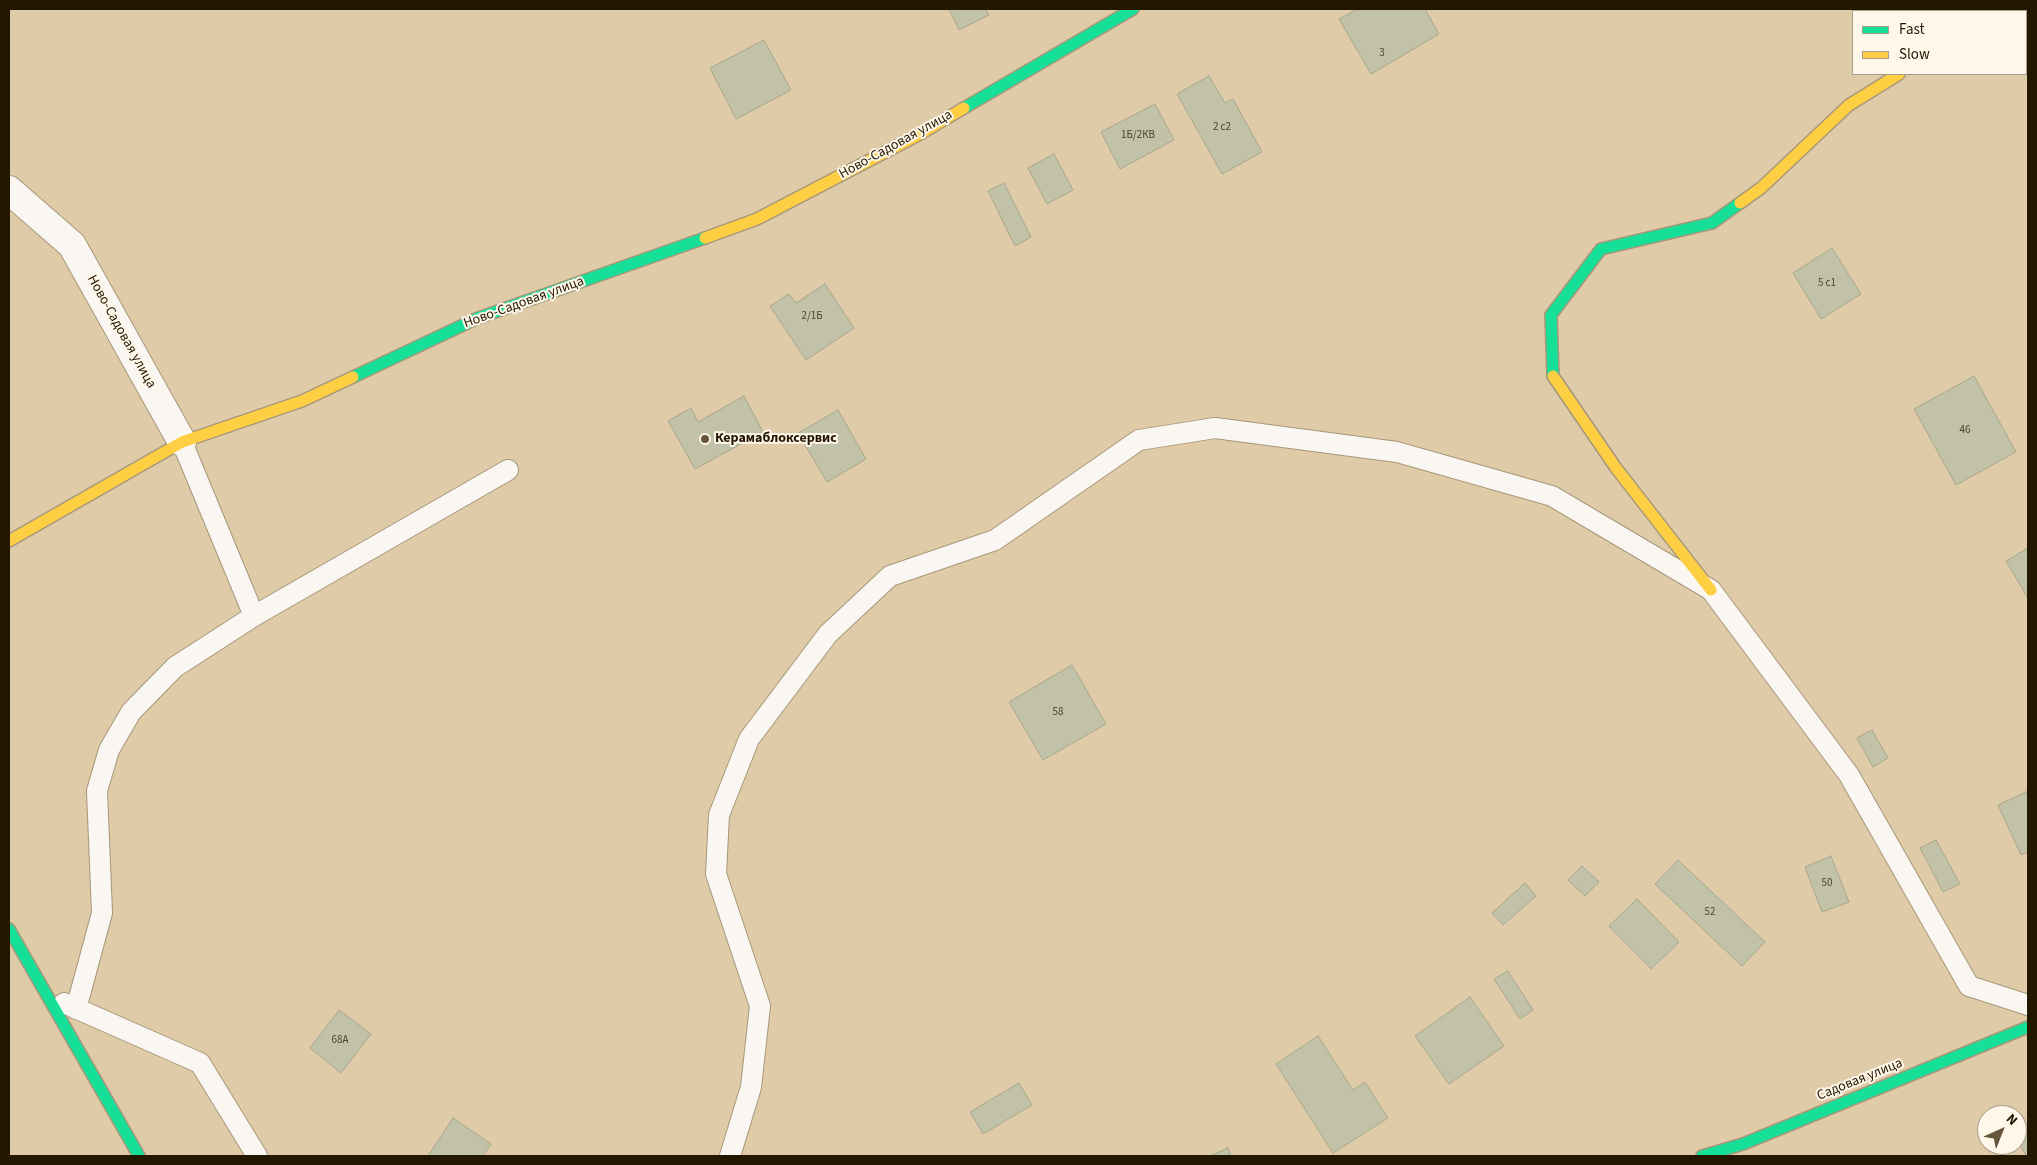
<!DOCTYPE html>
<meta charset="utf-8">
<style>
body{margin:0}
#map{position:relative;width:2037px;height:1165px;overflow:hidden;background:#dfcba8;font-family:"Source Sans 3",sans-serif}
canvas{display:block}
.frame{position:absolute;inset:0;border:10px solid #241700;pointer-events:none}
.legend{position:absolute;left:1852px;top:10px;width:175px;height:65px;box-sizing:border-box;background:#fef7ea;border:1px solid #a79d8c;margin:0;padding:6px 9px;list-style:none;font-size:15px;color:#241700}
.legend li{display:flex;align-items:center;gap:10px;height:25px}
.legend b{width:25px;border:1px solid #a79d8c}
.north{position:absolute;left:1977px;top:1105px;width:50px;height:50px;box-sizing:border-box;background:#fef7ea;border:1px solid #a79d8c;border-radius:50%;rotate:44deg;font-size:14px;font-weight:700;line-height:20px;text-align:center;color:#241700}
.north::after{content:'';display:block;margin:auto;width:18px;height:22px;background:#65563b;clip-path:polygon(50% 0,100% 100%,50% 72%,0 100%)}
</style>
<div id="map">
<canvas width="2037" height="1165"></canvas>
<div class="frame"></div>
<ul class="legend">
<li><b style="height:6px;background:#16e098"></b>Fast</li>
<li><b style="height:6px;background:#ffcf43"></b>Slow</li>
</ul>
<div class="north">N</div>
</div>
<script>
const g = document.querySelector('canvas').getContext('2d');
g.lineJoin = 'round';
function fillPath(path, color) { g.fillStyle = color; g.fill(path, 'evenodd'); }
const poly = rows => new Path2D(rows.map(r => 'M' + r).join(''));
function trace(path, color, width, dash) { g.strokeStyle = color; g.lineWidth = width; g.lineCap = dash ? 'butt' : 'round'; g.setLineDash(dash || []); g.stroke(path); }
function write(font, color, halo, rows, align = 'center') {
  g.font = font + ' "Source Sans 3",sans-serif'; g.lineWidth = 4; g.setLineDash([]); g.textBaseline = 'middle'; g.strokeStyle = halo; g.fillStyle = color; for (const [text, x, y, turn = 0] of rows) {
    g.save(); g.translate(x, y); g.rotate((+turn || 0) * Math.PI / 180); g.textAlign = isNaN(turn) ? turn : align; if (halo) g.strokeText(text, 0, 0); g.fillText(text, 0, 0); g.restore();
  }
}
const building = poly([
 [949,9,985,9,989,15,959,30,949,9],
 [1358,9,1425,9,1439,34,1371,74,1339,19,1358,9],
 [764,40,791,90,736,119,710,68,764,40],
 [1209,76,1225,103,1233,99,1262,152,1222,174,1177,94,1209,76],
 [1155,104,1174,140,1120,169,1101,132,1155,104],
 [1054,154,1073,190,1047,204,1028,168,1054,154],
 [1004,183,1031,237,1015,246,988,191,1004,183],
 [1832,248,1861,294,1821,319,1793,273,1832,248],
 [825,284,854,328,806,360,770,306,789,294,796,303,825,284],
 [1974,376,2016,452,1956,485,1914,409,1974,376],
 [744,396,763,432,695,469,668,421,691,408,698,422,744,396],
 [838,410,866,459,827,482,798,433,838,410],
 [2028,548,2028,598,2006,561,2028,548],
 [1072,665,1106,724,1043,760,1009,702,1072,665],
 [1872,730,1888,758,1873,767,1857,738,1872,730],
 [2028,791,2028,852,2021,855,1998,805,2028,791],
 [1936,840,1960,884,1943,892,1920,848,1936,840],
 [1831,856,1849,902,1822,912,1805,867,1831,856],
 [1678,860,1765,942,1742,966,1655,884,1678,860],
 [1582,866,1599,882,1585,896,1568,880,1582,866],
 [1525,883,1536,896,1503,925,1492,913,1525,883],
 [1637,899,1679,942,1651,969,1609,926,1637,899],
 [1508,971,1533,1010,1520,1019,1494,979,1508,971],
 [1470,997,1504,1046,1449,1084,1415,1036,1470,997],
 [339,1010,371,1034,341,1073,310,1048,339,1010],
 [1318,1036,1353,1090,1365,1082,1388,1118,1333,1153,1276,1064,1318,1036],
 [1019,1083,1032,1105,983,1134,970,1112,1019,1083],
 [453,1118,491,1144,483,1156,428,1156,453,1118],
 [2028,1124,2028,1156,2026,1156,2017,1139,2017,1130,2028,1124],
 [1228,1148,1231,1156,1210,1156,1228,1148]
]);
const lane = poly([
 [182,442,254,616],
 [64,1003,200,1063,257,1156],
 [76,1009,102,913,97,791,109,750,131,712,175,667,254,616,508,470],
 [730,1156,751,1087,760,1006,716,874,719,815,749,739,828,634,890,576,995,540,1139,440,1215,428,1397,452,1552,496,1711,590,1849,775,1969,986,2028,1005]
]);
const street = poly([
 [1999,11,2003,9],
 [9,190,72,245,182,442]
]);
const fast = poly([
 [964,108,1133,9],
 [1553,376,1551,315,1601,249,1712,223,1740,203],
 [353,377,478,318,705,238],
 [9,929,139,1156],
 [1702,1156,1743,1144,2028,1027]
]);
const slow = poly([
 [1740,203,1761,188,1849,105,1899,74],
 [705,238,757,219,920,134,964,108],
 [1553,376,1616,468,1711,590],
 [9,541,182,442,302,401,353,377]
]);
const markers = [
 [705,439,5,"#65563b"]
];
const numberNames = [
 ["3",1382,54],
 ["2 с2",1222,128],
 ["1Б/2КВ",1138,136],
 ["5 с1",1827,284],
 ["2/1Б",812,317],
 ["46",1965,431],
 ["58",1058,713],
 ["50",1827,884],
 ["52",1710,913],
 ["68А",340,1041]
];
const streetNames = [
 ["Ново-Садовая улица",896,145,-29],
 ["Ново-Садовая улица",524,303,-20],
 ["Ново-Садовая улица",121,332,61],
 ["Садовая улица",1860,1080,-22]
];
const poiNames = [
 ["Керамаблоксервис",715,439]
];
fillPath(building, '#c2c2a8');
trace(building, '#a7a78d', 1);
trace(lane, '#a7977b', 22);
trace(street, '#a7977b', 30);
trace(fast, '#a7977b', 14);
trace(slow, '#a7977b', 14);
trace(lane, '#faf7f2', 20);
trace(street, '#faf7f2', 28);
trace(fast, '#16e098', 11);
trace(slow, '#ffcf43', 11);
for (const [x, y, r, color] of markers) { const dot = new Path2D(); dot.arc(x, y, r, 0, 2 * Math.PI); g.fillStyle = color; g.fill(dot); trace(dot, '#fef7ea', 2); }
write('11px', '#4c422a', null, numberNames);
write('14px', '#241700', '#fef7ea', streetNames);
write('bold 14px', '#241700', '#fef7ea', poiNames, 'left');
</script>
